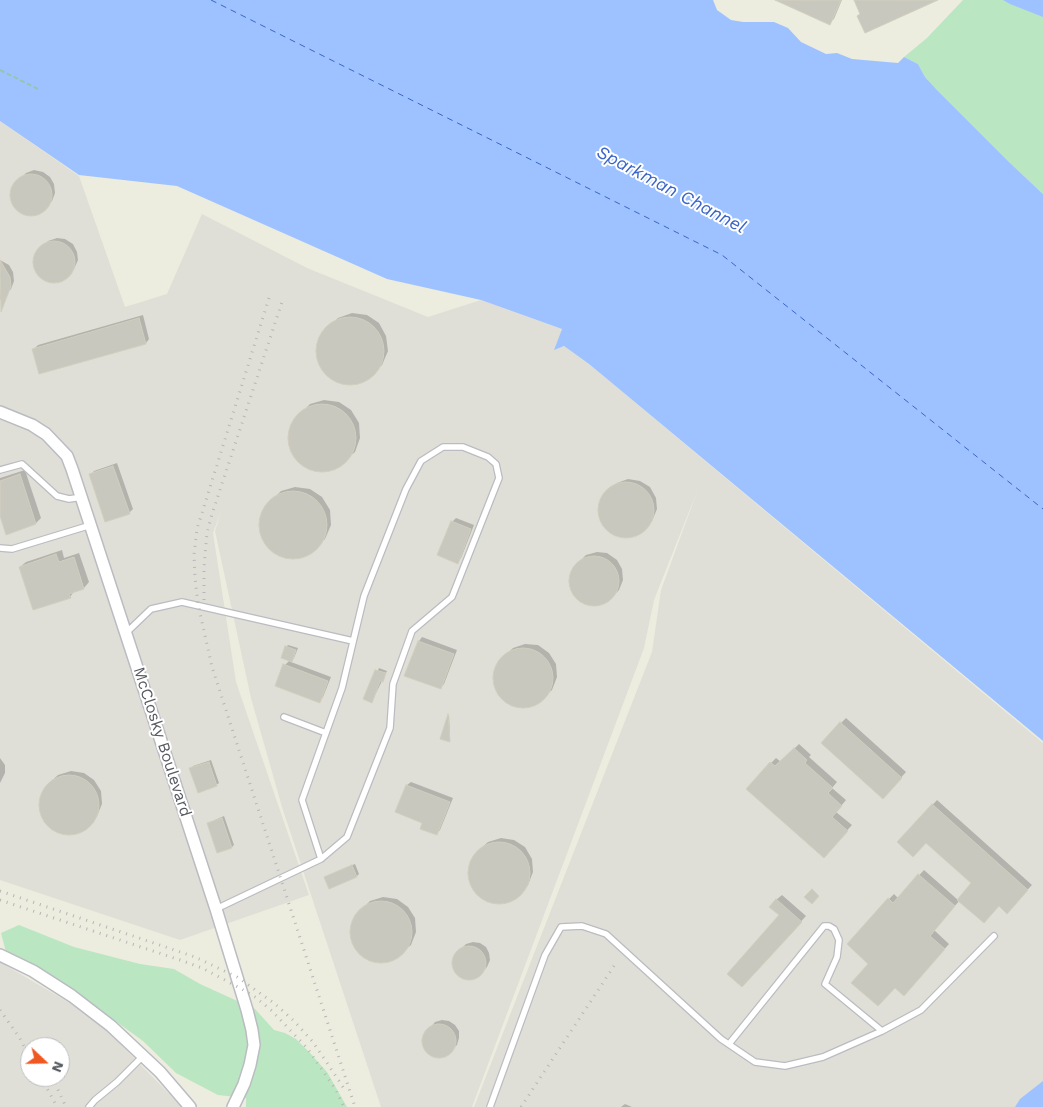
<!DOCTYPE html>
<style>
body{margin:0}
#map{position:relative;width:1043px;height:1107px;overflow:hidden;background:#ececdf;font-family:"Work Sans",sans-serif}
canvas{display:block}
.north{position:absolute;left:20px;top:1037px;width:50px;height:50px;box-sizing:border-box;background:#fff;border:1px solid #bcbdc0;border-radius:50%;rotate:111deg;font-size:14px;font-weight:700;line-height:20px;text-align:center;color:#585b61}
.north::after{content:'';display:block;margin:auto;width:18px;height:22px;background:#f05822;clip-path:polygon(50% 0,100% 100%,50% 72%,0 100%)}
</style>
<div id="map">
<canvas width="1043" height="1107"></canvas>
<div class="north">N</div>
</div>
<script>
const g = document.querySelector('canvas').getContext('2d');
g.lineJoin = 'round';
function fillPath(path, color) { g.fillStyle = color; g.fill(path, 'evenodd'); }
const poly = rows => new Path2D(rows.map(r => 'M' + r).join(''));
function trace(path, color, width, dash) { g.strokeStyle = color; g.lineWidth = width; g.lineCap = dash ? 'butt' : 'round'; g.setLineDash(dash || []); g.stroke(path); }
function write(font, color, halo, rows, align = 'center') {
  g.font = font + ' "Work Sans",sans-serif'; g.lineWidth = 4; g.setLineDash([]); g.textBaseline = 'middle'; g.strokeStyle = halo; g.fillStyle = color; for (const [text, x, y, turn = 0] of rows) {
    g.save(); g.translate(x, y); g.rotate((+turn || 0) * Math.PI / 180); g.textAlign = isNaN(turn) ? turn : align; if (halo) g.strokeText(text, 0, 0); g.fillText(text, 0, 0); g.restore();
  }
}
const industrial = poly([
 [0,121,79,176,125,307,167,294,202,214,307,268,428,317,481,300,562,329,555,349,564,346,589,364,1043,743,1043,1107,474,1107,652,652,661,590,698,489,654,600,644,648,472,1107,381,1107,282,807,251,698,215,531,221,512,213,533,236,682,309,895,180,940,0,880],
 [0,962,95,1018,182,1107,0,1107],
 [30,1047,60,1047,60,1077,30,1077]
]);
const green = poly([
 [963,0,1043,0,1043,194,1009,162,938,91,925,77,918,64,904,57,927,38],
 [19,925,74,947,140,964,174,969,200,984,255,1009,274,1030,285,1033,296,1039,310,1053,327,1072,347,1107,246,1107,246,1098,218,1095,176,1073,143,1041,85,999,25,961,6,952,1,933]
]);
const water = poly([
 [0,0,713,0,717,10,731,20,743,22,774,22,788,28,801,42,826,54,837,53,852,59,898,63,904,57,918,64,925,77,938,91,1009,162,1043,194,1043,741,589,364,564,346,554,350,562,329,481,300,387,279,177,186,79,175,0,121],
 [1003,0,1043,0,1043,17,1010,4],
 [1043,1081,1043,1107,1015,1107,1020,1099]
]);
const shadow = poly([
 [779,0,842,0,834,19,829,23],
 [34,170,43,172,50,177,54,184,55,193,52,201,41,212,33,214,24,213,17,208,13,201,12,192,15,184,26,173],
 [57,238,65,239,73,244,77,252,78,260,74,269,64,279,55,282,47,281,39,276,35,268,34,260,38,251,48,241],
 [0,260,9,265,13,272,14,281,11,289,0,300],
 [352,313,367,315,379,323,386,336,388,351,382,365,378,369,367,379,353,384,338,382,326,374,319,361,317,346,323,332,327,328,338,318],
 [143,315,149,339,146,343,34,349,38,345],
 [324,400,339,402,351,410,359,423,360,438,355,452,350,456,339,467,325,471,310,469,298,461,290,448,289,433,295,419,310,404],
 [117,463,133,509,129,513,91,475,94,471],
 [25,470,41,518,36,523,0,512,0,478],
 [628,479,640,481,650,487,656,498,657,509,652,521,648,525,639,533,628,537,616,535,606,529,600,518,599,507,604,495,617,483],
 [295,487,310,489,322,497,330,510,331,525,325,539,310,553,296,558,281,556,269,548,261,535,260,520,266,506,281,491],
 [456,518,474,525,461,558,457,562,452,522],
 [62,550,64,558,79,553,89,582,84,588,75,590,70,597,20,567,26,562],
 [597,552,607,553,617,560,622,569,623,580,619,590,615,594,606,602,596,606,585,604,576,598,571,588,570,578,574,567,586,555],
 [422,637,457,650,444,684,440,688,406,675,419,641],
 [525,644,538,645,549,653,556,664,557,677,552,690,538,703,525,707,512,706,502,698,495,687,494,674,499,661,513,648],
 [288,645,298,648,294,658,291,662,331,677,323,697,320,701,285,665,290,660,286,647],
 [379,668,387,671,372,701,370,688],
 [449,715,450,740,441,738],
 [846,718,906,772,888,792,841,723],
 [799,744,811,755,809,757,837,782,832,788,846,800,836,812,852,825,828,851,771,763,776,758,781,762],
 [0,758,5,765,5,773,0,783],
 [211,760,219,783,216,785,191,769,193,766],
 [71,771,84,773,94,780,101,791,102,804,97,816,93,821,83,830,71,834,58,832,47,825,41,814,40,801,46,786,58,775],
 [411,782,453,798,440,830,436,834,424,822,407,785],
 [937,800,1032,885,1011,907,960,900,934,930,949,944,909,989,895,986,870,964,889,899,894,894,898,898,924,870,958,900,973,882,926,841,898,842],
 [224,816,234,845,232,847,208,823],
 [501,838,514,840,525,847,532,859,533,872,528,885,524,890,514,899,501,903,488,901,477,894,470,882,469,869,474,856,478,851,488,842],
 [355,864,359,874,357,876,326,877],
 [782,895,806,916,747,981,780,915,776,900],
 [383,897,397,899,408,907,415,918,416,932,411,945,406,949,396,958,384,962,370,961,359,953,352,941,351,928,356,915,370,901],
 [473,942,480,943,486,947,489,953,490,960,487,967,483,971,477,976,471,979,464,978,458,974,454,968,454,960,456,954,466,944],
 [442,1020,449,1021,455,1025,459,1031,459,1038,457,1045,447,1054,440,1057,433,1056,427,1052,424,1046,423,1038,426,1032,430,1028,435,1022],
 [625,1104,632,1107,621,1107]
]);
const ferry = poly([
 [211,0,722,255,1043,509]
]);
const building = poly([
 [775,0,841,0,830,25,775,0],
 [854,0,938,0,865,33,857,16,860,14,854,0],
 '10 195a21 21 0 1 1 42 0a21 21 0 1 1-42 0Z',
 '33 262a21 21 0 1 1 42 0a21 21 0 1 1-42 0Z',
 [0,260,10,277,11,286,1,312,0,260],
 '316 351a34 34 0 1 1 68 0a34 34 0 1 1-68 0Z',
 [139,318,146,344,39,374,32,349,139,318],
 '288 438a34 34 0 1 1 68 0a34 34 0 1 1-68 0Z',
 [113,466,130,514,105,522,89,474,113,466],
 [20,474,36,524,6,535,0,516,0,481,20,474],
 '598 510a28 28 0 1 1 56 0a28 28 0 1 1-56 0Z',
 '259 525a34 34 0 1 1 68 0a34 34 0 1 1-68 0Z',
 [451,521,471,529,458,564,437,555,451,521],
 [56,554,59,562,74,557,84,589,69,594,71,598,33,610,19,567,56,554],
 '569 581a25 25 0 1 1 50 0a25 25 0 1 1-50 0Z',
 [418,641,454,654,441,689,404,676,418,641],
 [285,646,296,650,292,662,281,658,285,646],
 '493 678a30 30 0 1 1 60 0a30 30 0 1 1-60 0Z',
 [283,664,328,681,320,703,275,686,283,664],
 [375,670,386,673,383,682,380,681,372,703,363,699,375,670],
 [448,714,450,742,440,739,448,714],
 [840,722,902,778,883,799,821,743,840,722],
 [794,748,807,760,805,763,833,788,828,793,842,806,832,817,848,831,824,858,746,789,770,762,775,766,794,748],
 [209,762,217,786,198,793,189,768,209,762],
 '39 805a30 30 0 1 1 60 0a30 30 0 1 1-60 0Z',
 [406,785,450,802,437,835,420,829,422,823,395,812,406,785],
 [932,804,1028,890,1007,914,999,906,984,923,957,900,971,883,926,843,913,857,897,842,932,804],
 [222,818,232,848,217,853,207,823,222,818],
 '468 873a31 31 0 1 1 62 0a31 31 0 1 1-62 0Z',
 [352,865,357,877,329,889,324,877,352,865],
 [918,874,955,906,930,936,945,949,904,996,895,988,878,1006,851,983,868,964,847,944,888,898,893,903,918,874],
 [812,889,819,896,812,904,804,897,812,889],
 [776,899,802,922,742,987,727,974,779,915,769,907,776,899],
 '350 932a31 31 0 1 1 62 0a31 31 0 1 1-62 0Z',
 '452 963a17 17 0 1 1 34 0a17 17 0 1 1-34 0Z',
 '422 1041a17 17 0 1 1 34 0a17 17 0 1 1-34 0Z'
]);
const path = poly([
 [0,70,38,89]
]);
const lane = poly([
 [0,470,22,464,57,496,69,499,82,497],
 [0,548,12,549,91,525],
 [126,633,151,609,182,602,353,641],
 [284,717,326,733],
 [216,909,321,859,347,837,390,728,393,684,412,631,452,597,499,478,496,464,488,457,463,447,443,447,421,461,406,489,364,596,342,688,302,800,321,859],
 [729,1044,824,926,829,926,834,929,839,940,837,957,825,984,882,1031],
 [89,1107,95,1100,117,1082,143,1056],
 [490,1107,545,955,561,927,582,926,606,934,721,1039,755,1062,785,1066,823,1057,882,1031,921,1010,994,936]
]);
const street = poly([
 [0,412,32,425,46,434,67,456,72,469,216,909,247,1010,252,1030,254,1045,250,1065,244,1084,233,1107],
 [0,955,33,971,72,996,111,1026,160,1072,190,1107]
]);
const rail = poly([
 [269,298,197,529,194,555,195,578,198,604,212,667,355,1107],
 [204,600,204,567,207,533,212,514,282,302],
 [0,891,195,957,237,977,274,1003,294,1021,313,1042,345,1090],
 [0,900,180,960,202,968,240,988,255,997,272,1011,307,1048,336,1090,344,1107],
 [0,1010,19,1037,30,1057],
 [41,1077,57,1107],
 [52,1077,66,1107],
 [521,1107,616,963]
]);
const streetNames = [
 ["McClosky Boulevard",162,742,72]
];
const waterNames = [
 ["Sparkman Channel",671,190,28]
];
fillPath(industrial, '#e0dfd7');
fillPath(green, '#bae6c2');
fillPath(water, '#9dc2ff');
fillPath(shadow, '#0003');
trace(ferry, '#3b65c7', 1, [6, 5]);
fillPath(building, '#c9c8bf');
trace(building, '#d1cfbe', 1);
trace(lane, '#babcc2', 8);
trace(street, '#babcc2', 14);
trace(path, '#93c6ab', 2, [5, 2.5]);
trace(lane, '#fff', 5.5);
trace(street, '#fff', 11);
trace(rail, '#b5b6b6', 3, [1, 6]);
write('16px', '#585b61', '#fff', streetNames);
write('italic 18px', '#3b65c7', '#fff', waterNames);
</script>
